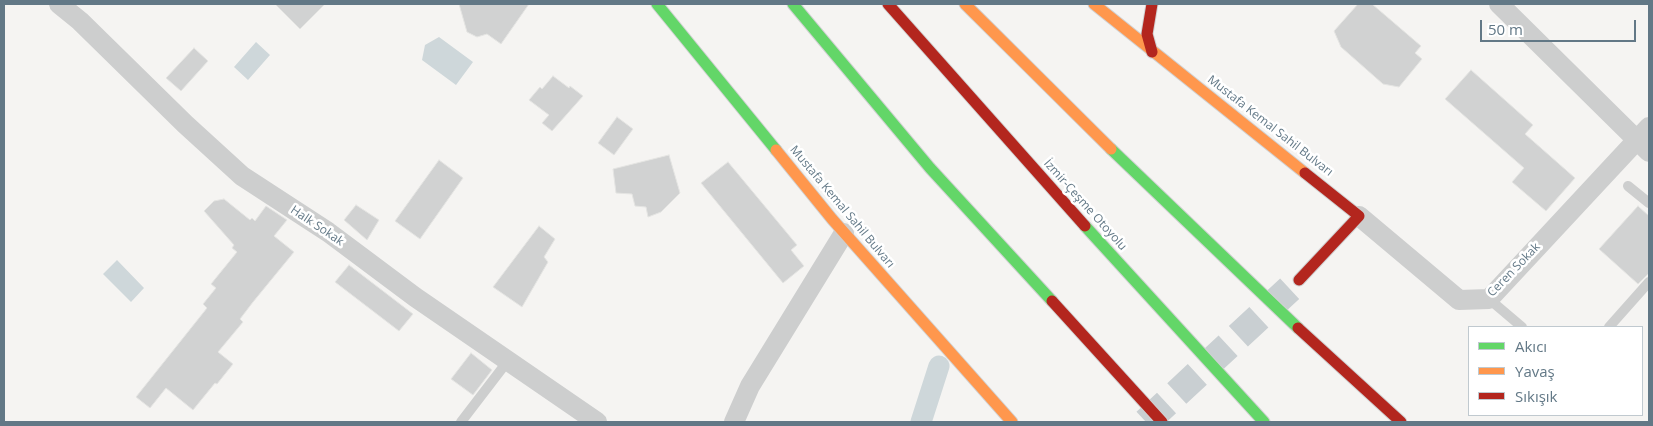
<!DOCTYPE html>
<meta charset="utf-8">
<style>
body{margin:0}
#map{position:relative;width:1653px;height:426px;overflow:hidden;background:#f5f4f2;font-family:"Open Sans",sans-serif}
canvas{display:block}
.frame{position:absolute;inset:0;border:5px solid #627886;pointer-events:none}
.legend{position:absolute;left:1468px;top:326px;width:175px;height:90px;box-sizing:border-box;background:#fff;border:1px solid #c0c9cf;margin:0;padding:6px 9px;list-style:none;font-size:15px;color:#627886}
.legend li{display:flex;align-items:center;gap:10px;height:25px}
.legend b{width:25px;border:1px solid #c0c9cf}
.scale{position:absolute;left:1480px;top:20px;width:156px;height:22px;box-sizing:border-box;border:2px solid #627886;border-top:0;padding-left:6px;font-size:15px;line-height:18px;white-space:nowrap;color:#627886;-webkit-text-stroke:4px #fff;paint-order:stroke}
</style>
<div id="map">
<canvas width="1653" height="426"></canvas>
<div class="frame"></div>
<ul class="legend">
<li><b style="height:6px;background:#63d668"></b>Akıcı</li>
<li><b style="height:6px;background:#ff974d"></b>Yavaş</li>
<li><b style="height:6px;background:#b3261e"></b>Sıkışık</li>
</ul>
<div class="scale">50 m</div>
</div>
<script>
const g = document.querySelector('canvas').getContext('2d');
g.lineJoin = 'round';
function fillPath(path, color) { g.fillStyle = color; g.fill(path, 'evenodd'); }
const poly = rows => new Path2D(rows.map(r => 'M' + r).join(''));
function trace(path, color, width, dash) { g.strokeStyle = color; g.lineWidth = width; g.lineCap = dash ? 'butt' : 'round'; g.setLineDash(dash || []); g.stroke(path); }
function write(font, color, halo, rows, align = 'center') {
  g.font = font + ' "Open Sans",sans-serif'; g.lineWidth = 5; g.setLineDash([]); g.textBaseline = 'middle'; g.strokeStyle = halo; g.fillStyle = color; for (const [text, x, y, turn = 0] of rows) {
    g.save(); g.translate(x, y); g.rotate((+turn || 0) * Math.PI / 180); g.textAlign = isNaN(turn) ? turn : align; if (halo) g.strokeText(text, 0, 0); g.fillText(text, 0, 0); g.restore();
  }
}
const water = poly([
 [439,37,473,62,456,85,422,60,425,45],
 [256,42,270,55,248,80,234,67],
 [117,260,144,288,131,302,103,274]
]);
const canal = poly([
 [921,422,939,366]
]);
const building = poly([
 [275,4,325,4,300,29,275,4],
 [459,4,529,4,501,44,487,34,477,37,467,32,459,4],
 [1358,4,1372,4,1421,46,1415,53,1422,59,1399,87,1383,84,1341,47,1334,31,1358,4],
 [194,48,208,61,181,91,166,78,194,48],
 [1471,70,1533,125,1525,134,1575,178,1546,211,1512,182,1524,168,1445,99,1471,70],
 [553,76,569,88,570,86,583,96,552,131,542,123,549,115,529,100,540,87,542,89,553,76],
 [617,117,633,129,614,155,598,143,617,117],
 [669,155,680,193,661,212,648,217,646,207,635,206,632,194,616,193,613,169,669,155],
 [439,160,463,178,420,239,395,221,439,160],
 [728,162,797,245,791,250,804,266,783,283,701,183,728,162],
 [224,199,250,220,252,218,255,221,266,206,287,220,274,236,294,252,253,302,240,319,243,322,218,352,233,364,217,384,215,383,193,410,166,388,150,408,136,397,207,308,203,304,216,288,211,284,237,252,232,248,234,245,204,211,214,201,224,199],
 [356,205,379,220,367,240,344,220,356,205],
 [1638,206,1649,216,1649,273,1638,284,1599,249,1638,206],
 [539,226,555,239,544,257,548,262,522,307,493,287,539,226],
 [349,265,413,314,399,331,335,282,349,265],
 [471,353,492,370,473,395,451,379,471,353]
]);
const secondaryTunnel = poly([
 [1146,422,1299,280]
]);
const lane = poly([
 [1628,186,1649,203],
 [1489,299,1522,327],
 [1609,327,1649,282],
 [461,422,507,362]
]);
const street = poly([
 [59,4,80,21,185,124,242,176,328,232,415,297,597,422],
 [1499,4,1649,152],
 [1359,216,1459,300,1489,299,1649,127],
 [734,422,750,386,844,233]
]);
const fast = poly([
 [657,4,776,150],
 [793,4,930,168,1052,301],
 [1111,149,1298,328],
 [1085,226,1264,422]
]);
const slow = poly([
 [965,4,1111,149],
 [1094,4,1305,173],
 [776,150,832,219,1012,422]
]);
const jam = poly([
 [888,4,1085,226],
 [1152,4,1147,34,1152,52],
 [1299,280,1359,216,1305,173],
 [1052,301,1162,422],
 [1298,328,1401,422]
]);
const streetNames = [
 ["Mustafa Kemal Sahil Bulvarı",1270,126,38],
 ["İzmir-Çeşme Otoyolu",1085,205,48],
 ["Mustafa Kemal Sahil Bulvarı",842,207,50],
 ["Halk Sokak",317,226,34],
 ["Ceren Sokak",1514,270,-46]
];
fillPath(water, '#ced7da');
trace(canal, '#ced7da', 21);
fillPath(building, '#d1d2d2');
trace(building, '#e4e4e2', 1);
trace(secondaryTunnel, '#c9cfd2', 28, [28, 14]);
trace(fast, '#d0d1d2', 13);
trace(slow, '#d0d1d2', 13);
trace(jam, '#d0d1d2', 13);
trace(lane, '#cdcece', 10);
trace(street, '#cdcece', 20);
trace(fast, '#63d668', 11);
trace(slow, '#ff974d', 11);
trace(jam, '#b3261e', 11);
write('12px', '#627886', '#fff', streetNames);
</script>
